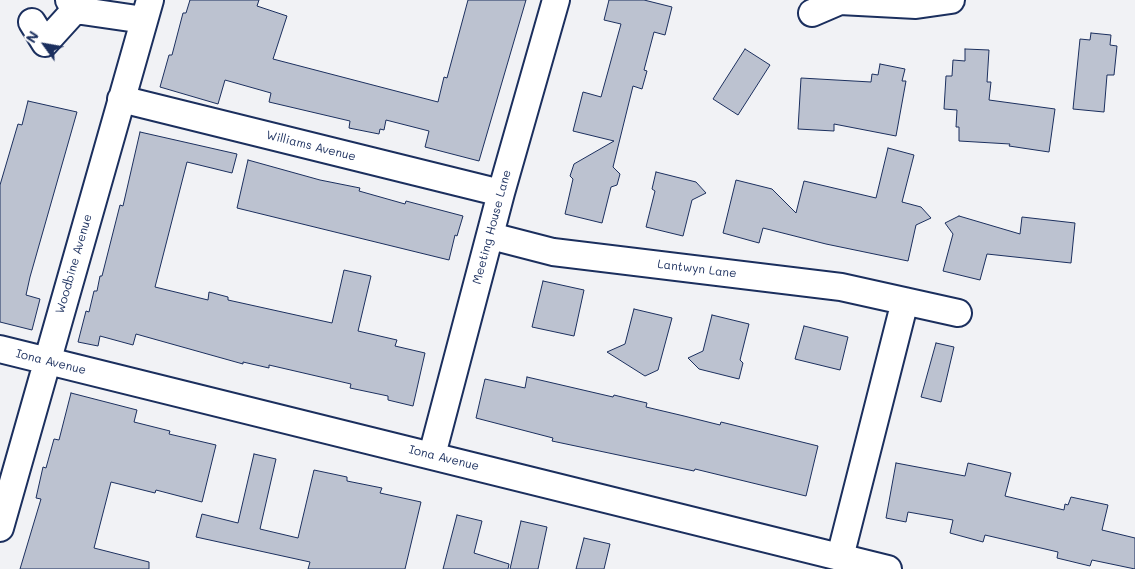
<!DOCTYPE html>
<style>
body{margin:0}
#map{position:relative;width:1135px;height:569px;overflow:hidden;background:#f1f2f5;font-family:Mali,sans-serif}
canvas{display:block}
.north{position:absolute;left:20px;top:20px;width:50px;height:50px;-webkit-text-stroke:4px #fff;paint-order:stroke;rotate:302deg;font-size:14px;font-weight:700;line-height:20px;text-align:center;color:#1b2f5e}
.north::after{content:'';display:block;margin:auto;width:18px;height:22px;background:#1b2f5e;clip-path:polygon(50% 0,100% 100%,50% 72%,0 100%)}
</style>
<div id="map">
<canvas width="1135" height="569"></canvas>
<div class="north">N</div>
</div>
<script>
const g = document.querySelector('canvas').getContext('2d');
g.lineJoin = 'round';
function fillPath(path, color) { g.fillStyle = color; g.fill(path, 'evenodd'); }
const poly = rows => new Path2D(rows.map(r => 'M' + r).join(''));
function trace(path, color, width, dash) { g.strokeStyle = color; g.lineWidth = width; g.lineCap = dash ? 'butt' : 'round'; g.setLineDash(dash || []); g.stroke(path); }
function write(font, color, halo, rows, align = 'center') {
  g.font = font + ' Mali,sans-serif'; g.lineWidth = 4.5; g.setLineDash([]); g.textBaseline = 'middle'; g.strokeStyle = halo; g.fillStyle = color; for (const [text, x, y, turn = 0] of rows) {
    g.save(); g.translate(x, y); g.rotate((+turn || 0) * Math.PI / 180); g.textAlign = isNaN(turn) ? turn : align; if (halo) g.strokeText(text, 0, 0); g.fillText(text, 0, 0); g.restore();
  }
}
const building = poly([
 [190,0,259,0,257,6,287,16,273,59,438,102,444,77,447,78,468,0,526,0,479,161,425,147,429,131,386,120,384,130,380,129,379,134,349,128,350,121,269,102,271,93,225,80,218,104,160,87,169,55,172,55,183,13,186,13,190,0],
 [609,0,644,0,672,7,665,35,654,32,644,70,647,71,642,89,633,86,613,167,620,174,617,185,611,187,602,223,565,214,573,179,570,176,574,164,614,141,573,131,583,92,601,97,621,24,604,20,609,0],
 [1091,33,1111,35,1110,45,1117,46,1114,75,1107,75,1104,112,1073,109,1080,39,1090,40,1091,33],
 [745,49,770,65,738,115,713,99,745,49],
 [965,49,989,50,987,82,991,82,989,100,1055,109,1049,152,1009,146,1010,144,959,141,959,127,956,127,957,110,944,109,946,76,952,76,953,60,965,61,965,49],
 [880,64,905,69,902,81,906,81,896,136,834,124,834,131,798,129,801,78,871,82,872,74,878,75,880,64],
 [28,101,77,112,30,277,26,295,40,299,32,330,0,322,0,185,18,124,22,125,28,101],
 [140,132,237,154,232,173,187,162,155,287,208,300,209,292,228,297,228,300,332,323,344,270,371,276,358,331,397,340,395,346,425,353,413,406,388,400,388,396,350,388,351,384,269,365,269,368,243,362,243,364,136,334,133,345,100,336,98,346,78,342,86,311,89,312,94,291,97,291,100,276,102,276,120,205,123,206,140,132],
 [888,148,914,155,902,202,921,207,931,218,916,225,908,261,826,244,763,228,759,243,723,233,736,180,772,189,796,213,804,181,876,198,888,148],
 [248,160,320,180,360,188,359,191,405,204,406,201,463,216,457,236,455,235,449,260,237,208,248,160],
 [656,172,696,182,706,193,692,200,683,236,646,227,655,191,652,189,656,172],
 [959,216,1020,234,1022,217,1075,223,1071,263,987,254,980,280,943,271,953,234,945,223,959,216],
 [543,281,584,290,574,336,532,327,543,281],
 [634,309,672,318,658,370,645,376,607,352,625,344,634,309],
 [712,315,749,324,740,360,743,363,739,379,699,369,688,358,703,351,712,315],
 [804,326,848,337,840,370,795,359,804,326],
 [936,343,954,347,941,402,921,397,936,343],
 [527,377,613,397,614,395,630,399,647,403,646,407,684,416,720,425,721,422,818,446,806,496,695,469,694,471,552,441,553,438,476,418,485,379,525,388,527,377],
 [71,393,137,410,134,422,170,431,169,434,216,445,202,502,156,490,155,493,111,482,94,548,149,562,149,569,20,569,41,499,36,498,43,467,46,468,54,439,59,440,71,393],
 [254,454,276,459,260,529,298,538,314,470,347,477,347,481,382,488,380,493,421,502,405,569,308,569,310,562,196,537,202,514,238,523,254,454],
 [896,463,965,476,968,463,1011,473,1005,496,1064,510,1065,504,1068,505,1071,497,1108,505,1102,530,1135,538,1135,569,1092,560,1090,566,1057,558,1058,552,985,535,983,542,950,533,953,520,908,512,906,522,886,518,896,463],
 [457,515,482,521,474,553,509,564,508,569,443,569,457,515],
 [521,521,547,527,538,569,510,569,521,521],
 [584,538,610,544,604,569,576,569,584,538]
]);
const minor = poly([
 [69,0,75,10,144,20],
 [812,13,840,1,916,5,951,0],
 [32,22,45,43,75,10],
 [121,99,501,193],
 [491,236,553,252,841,287,958,313],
 [0,349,888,569],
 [432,455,501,193,556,0],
 [0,528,150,0],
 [840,557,905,301]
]);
const streetNames = [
 ["Williams Avenue",311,146,14],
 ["Meeting House Lane",492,227,-75],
 ["Woodbine Avenue",74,264,-74],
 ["Lantwyn Lane",697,269,7],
 ["Iona Avenue",51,362,14],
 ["Iona Avenue",444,458,14]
];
fillPath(building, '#bcc2d0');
trace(building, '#1b2f5e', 1);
trace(minor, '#1b2f5e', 30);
trace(minor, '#fff', 26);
write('12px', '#1b2f5e', '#fff', streetNames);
</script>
